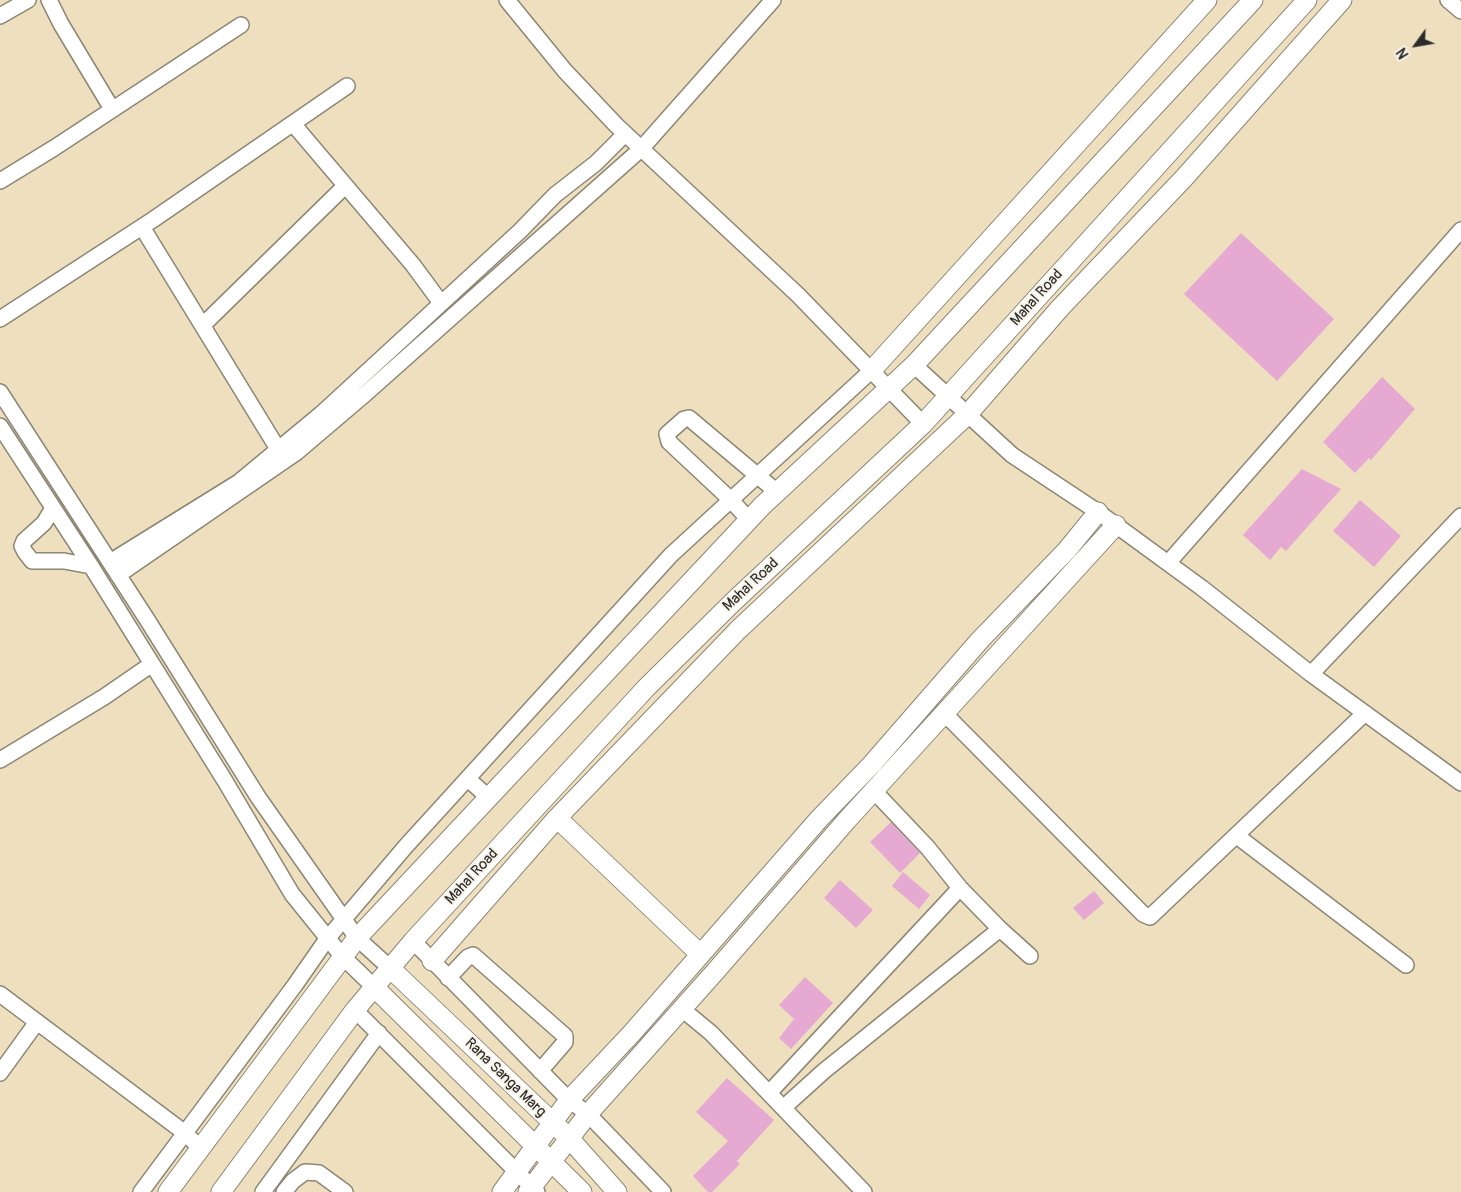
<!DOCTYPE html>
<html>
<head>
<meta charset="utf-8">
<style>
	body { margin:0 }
	#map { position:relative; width:1461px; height:1192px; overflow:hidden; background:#eee0bf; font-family:Pangolin,sans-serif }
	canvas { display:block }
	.north { position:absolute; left:1391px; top:20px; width:50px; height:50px; -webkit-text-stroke:4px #f7f3e8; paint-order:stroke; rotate:238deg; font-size:14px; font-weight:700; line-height:20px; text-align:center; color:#2b2b2b }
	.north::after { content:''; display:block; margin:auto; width:18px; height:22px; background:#2b2b2b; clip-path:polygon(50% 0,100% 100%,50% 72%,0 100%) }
</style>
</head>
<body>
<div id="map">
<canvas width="1461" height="1192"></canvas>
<div class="north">N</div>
</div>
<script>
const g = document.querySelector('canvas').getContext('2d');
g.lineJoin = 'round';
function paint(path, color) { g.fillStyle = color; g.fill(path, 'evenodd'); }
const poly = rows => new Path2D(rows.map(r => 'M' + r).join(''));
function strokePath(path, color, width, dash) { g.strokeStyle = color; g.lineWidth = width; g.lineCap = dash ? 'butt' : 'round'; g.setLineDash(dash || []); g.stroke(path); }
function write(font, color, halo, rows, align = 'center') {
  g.font = font + ' Pangolin,sans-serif'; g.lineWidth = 4; g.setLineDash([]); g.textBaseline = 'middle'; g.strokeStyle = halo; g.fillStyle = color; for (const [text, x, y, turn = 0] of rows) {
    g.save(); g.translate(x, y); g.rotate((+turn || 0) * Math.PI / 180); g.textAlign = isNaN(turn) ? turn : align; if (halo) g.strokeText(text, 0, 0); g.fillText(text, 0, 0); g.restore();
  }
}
const building = poly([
	[1241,233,1334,319,1277,381,1184,294],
	[1382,377,1415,409,1371,460,1369,458,1355,473,1323,442],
	[1302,469,1341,489,1286,551,1281,547,1270,560,1243,535],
	[1360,500,1401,536,1374,567,1333,531],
	[891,822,920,853,900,873,870,842],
	[903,872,930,895,919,909,892,886],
	[840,880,873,910,856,928,824,898],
	[1094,891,1104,903,1084,920,1073,908],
	[805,977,833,1003,791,1049,779,1038,794,1019,779,1005],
	[727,1078,774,1120,737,1161,740,1164,712,1192,708,1192,693,1176,728,1141,696,1112]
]);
const minor = poly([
	[49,0,61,24,112,109],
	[507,0,565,71,616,125,798,295,923,424],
	[1448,0,1461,11],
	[0,16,28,0],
	[294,125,413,265,441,303],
	[0,181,54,148,241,25],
	[142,227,278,449],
	[0,319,154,219,347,86],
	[203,325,345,186],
	[914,365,1012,455,1098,512,1202,588,1311,674,1461,783],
	[0,392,148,621,258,797,357,938,390,968],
	[0,426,91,566,225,781,292,894,342,956,374,987],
	[53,508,44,523,24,541,22,546,25,552,32,561,64,561,91,566],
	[749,520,731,500,669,442,667,434,684,419,689,418,777,492],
	[110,562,239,482,321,414,520,231,555,195,596,163,625,134],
	[1168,563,1461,230],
	[118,575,297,452,364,395,641,149,773,0],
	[1311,674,1461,516],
	[943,712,1143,914,1150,917,1365,713],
	[0,760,104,697,152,664],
	[468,779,489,798],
	[1237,836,1406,965],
	[1000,929,1030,956],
	[413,941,569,1100,588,1114,663,1192],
	[448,978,468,957,473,955,565,1036,565,1042,540,1071],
	[0,994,185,1133,200,1148],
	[682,1009,711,1033,864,1192],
	[355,1010,537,1192],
	[0,1073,37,1022],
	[769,1093,960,888,928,848,874,791],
	[783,1108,824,1071,1000,929,960,888],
	[141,1192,295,985,327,939,406,846,671,555,871,371],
	[263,1192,379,1033],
	[284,1192,293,1181,305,1172,319,1173,345,1192]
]);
const major = poly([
	[871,371,1207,0],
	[700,954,557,818,738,630,968,414,1060,308,1184,178,1342,0],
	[432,961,557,818],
	[390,968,569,1138,617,1192],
	[374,987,582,1192],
	[168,1192,357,938,762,506,914,365,1253,0],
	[221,1192,355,1010,413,941,646,688,733,602,923,424,1307,0],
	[502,1192,569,1100,632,1033,819,819,872,764,980,640,1067,550,1098,512],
	[528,1192,588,1114,714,973,847,820,1116,525]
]);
const streetNames = [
	["Mahal Road",1037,298,-48],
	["Mahal Road",751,585,-43],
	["Mahal Road",472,877,-47],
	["Rana Sanga Marg",505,1078,44]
];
paint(building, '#e6a9d1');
strokePath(minor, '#8c8675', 18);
strokePath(major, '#8c8675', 21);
strokePath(minor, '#fff', 15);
strokePath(major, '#fff', 19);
write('15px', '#2b2b2b', '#f7f3e8', streetNames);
</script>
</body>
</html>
